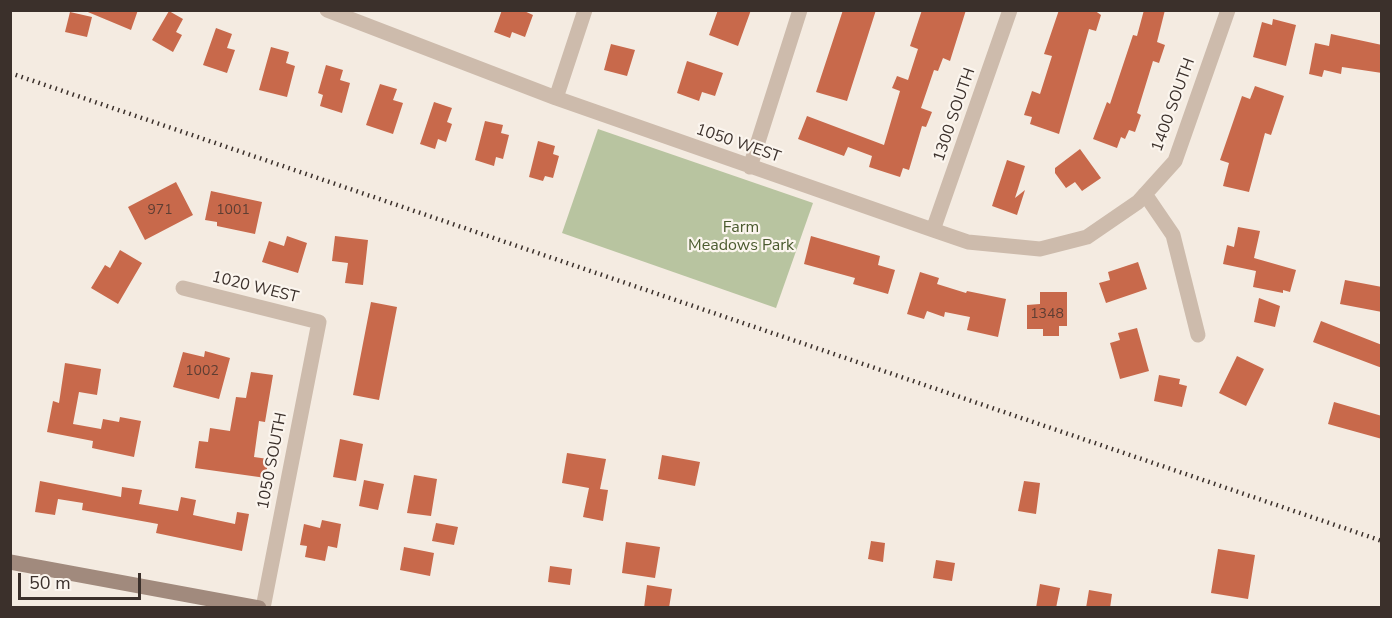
<!DOCTYPE html>
<html>
<head>
<meta charset="utf-8">
<style>
	body { margin:0 }
	#map { position:relative; width:1392px; height:618px; overflow:hidden; background:#f4ebe1; font-family:"Nunito Sans",sans-serif }
	canvas { display:block }
	.frame { position:absolute; inset:0; border:12px solid #3b302b; pointer-events:none }
	.scale { position:absolute; left:18px; top:573px; width:123px; height:27px; box-sizing:border-box; border:3px solid #3b302b; border-top:0; padding-left:8px; font-size:18px; line-height:21px; white-space:nowrap; color:#3b302b; -webkit-text-stroke:4px #fbf5ee; paint-order:stroke }
</style>
</head>
<body>
<div id="map">
<canvas width="1392" height="618"></canvas>
<div class="frame"></div>
<div class="scale">50 m</div>
</div>
<script>
const g = document.querySelector('canvas').getContext('2d');
g.lineJoin = 'round';
function paint(path, color) { g.fillStyle = color; g.fill(path, 'evenodd'); }
const poly = rows => new Path2D(rows.map(r => 'M' + r).join(''));
function strokePath(path, color, width, dash) { g.strokeStyle = color; g.lineWidth = width; g.lineCap = dash ? 'butt' : 'round'; g.setLineDash(dash || []); g.stroke(path); }
function write(font, color, halo, rows, align = 'center') {
  g.font = font + ' "Nunito Sans",sans-serif'; g.lineWidth = 4.5; g.setLineDash([]); g.textBaseline = 'middle'; g.strokeStyle = halo; g.fillStyle = color; for (const [text, x, y, turn = 0] of rows) {
    g.save(); g.translate(x, y); g.rotate((+turn || 0) * Math.PI / 180); g.textAlign = isNaN(turn) ? turn : align; if (halo) g.strokeText(text, 0, 0); g.fillText(text, 0, 0); g.restore();
  }
}
const green = poly([
	[598,129,813,203,776,308,562,233]
]);
const building = poly([
	[83,10,138,10,131,30],
	[502,10,522,10,533,15,525,37,512,32,510,38,494,32],
	[718,10,751,10,738,46,709,35],
	[843,10,876,10,847,101,816,92],
	[922,10,966,10,950,61,943,58,938,71,934,70,921,108,932,112,926,127,922,126,909,170,903,168,900,177,869,167,872,156,848,147,844,156,798,139,807,116,884,145,900,91,892,88,897,76,908,80,918,49,910,46],
	[1059,10,1094,10,1101,15,1096,31,1089,29,1059,134,1030,124,1032,117,1024,115,1032,91,1040,94,1052,56,1044,54],
	[1144,10,1165,10,1157,42,1165,45,1159,63,1153,61,1137,113,1141,115,1135,132,1129,130,1125,139,1121,137,1117,148,1093,139,1107,102,1110,104,1133,35,1137,36],
	[169,11,183,19,176,32,182,35,173,52,152,40],
	[70,12,92,17,87,37,65,32],
	[1273,19,1296,25,1286,66,1253,57,1262,22,1272,25],
	[216,28,232,34,227,48,235,50,227,73,203,65],
	[1331,34,1382,45,1382,73,1342,67,1341,74,1324,70,1322,77,1309,74,1315,43,1329,46],
	[611,44,635,50,627,76,604,70],
	[271,47,289,52,286,63,295,66,287,97,259,90],
	[687,61,723,73,715,96,702,92,699,101,677,93],
	[326,65,343,70,340,80,350,83,342,113,320,106,323,95,318,93],
	[380,84,397,89,393,100,403,103,393,134,366,125],
	[1255,86,1284,96,1271,135,1265,133,1249,192,1223,186,1229,163,1220,160,1242,96,1250,99],
	[434,102,452,108,447,122,452,124,446,142,438,139,435,149,420,144],
	[485,121,503,125,501,133,509,135,503,159,496,157,494,166,475,160],
	[538,141,555,146,553,154,559,156,553,178,545,176,543,181,529,177],
	[1080,149,1101,178,1082,191,1075,182,1066,188,1055,173,1055,168],
	[1007,160,1025,166,1015,198,1025,190,1017,215,992,206],
	[176,182,193,215,145,240,128,207],
	[211,191,262,202,255,234,217,226,217,222,205,220],
	[1238,227,1260,231,1254,258,1296,270,1290,292,1283,290,1283,293,1253,287,1256,271,1223,264,1227,245,1234,247],
	[287,236,307,243,298,273,262,262,269,241,284,246],
	[335,236,368,240,363,285,345,283,348,263,332,261],
	[811,236,880,256,878,265,895,270,888,294,853,284,855,278,804,264],
	[120,250,142,263,118,304,91,288,105,265,110,268],
	[1138,262,1147,289,1106,303,1099,283,1110,280,1108,272],
	[920,272,939,278,937,284,966,293,967,291,1006,299,998,337,967,330,970,317,945,312,944,317,927,311,924,319,907,314],
	[1345,280,1382,287,1382,312,1340,304],
	[1040,292,1067,292,1067,326,1059,326,1059,336,1043,336,1043,329,1027,329,1027,305,1040,304],
	[1259,298,1280,306,1275,327,1254,322],
	[371,302,397,307,379,400,353,395],
	[1321,321,1382,345,1382,368,1313,342],
	[1137,328,1149,371,1120,379,1110,343,1120,340,1118,333],
	[205,351,230,358,219,399,173,387,183,352,204,357],
	[1237,356,1264,369,1246,406,1219,393],
	[65,363,101,369,97,395,79,392,73,424,101,429,103,419,119,422,120,417,141,421,134,457,92,448,93,441,47,432,53,401,59,403],
	[251,372,273,375,265,422,259,421,254,457,268,459,266,478,195,468,199,441,208,442,210,428,230,431,236,397,246,398],
	[1159,375,1180,379,1179,384,1187,386,1182,407,1154,401],
	[1334,402,1382,416,1382,439,1328,424],
	[340,439,363,444,356,481,333,477],
	[567,453,606,459,600,489,608,490,603,521,583,517,589,488,562,483],
	[662,455,700,462,695,486,658,479],
	[414,475,437,479,431,516,407,513],
	[364,480,384,484,378,510,359,506],
	[40,481,121,497,122,487,142,490,139,504,178,511,181,497,196,500,193,515,235,524,237,512,249,514,242,551,156,533,158,524,82,510,83,503,58,499,55,515,35,512],
	[1024,481,1040,483,1036,514,1018,511],
	[322,520,341,524,337,548,328,546,325,561,305,557,307,546,300,545,304,524,320,528],
	[436,523,458,527,454,545,432,541],
	[871,541,885,543,883,562,868,559],
	[626,542,660,547,655,578,622,573],
	[404,547,434,553,430,576,400,570],
	[1218,549,1255,555,1248,599,1211,593],
	[936,560,955,563,952,581,933,578],
	[550,566,572,569,570,585,548,582],
	[1040,584,1060,588,1056,608,1036,608],
	[647,585,672,589,669,608,644,608],
	[1089,590,1112,594,1110,608,1086,608]
]);
const street = poly([
	[327,10,556,98,933,230,968,242,1040,249,1087,237,1138,202,1175,161,1228,10],
	[556,98,585,10],
	[750,167,800,10],
	[1145,194,1173,235,1198,335],
	[933,230,1010,10],
	[183,288,319,322,263,608]
]);
const secondary = poly([
	[10,562,259,608]
]);
const rail = poly([
	[10,73,1382,541]
]);
const numberNames = [
	["971",160,211],
	["1001",233,211],
	["1348",1047,315],
	["1002",202,372]
];
const streetNames = [
	["1400 SOUTH",1174,105,-70],
	["1300 SOUTH",955,115,-71],
	["1050 WEST",738,144,19],
	["1020 WEST",255,288,14],
	["1050 SOUTH",273,461,-79]
];
const parkNames = [
	["Farm",741,228],
	["Meadows Park",741,246]
];
paint(green, '#b8c4a0');
paint(building, '#c8694b');
strokePath(street, '#cdbbac', 15);
strokePath(secondary, '#a18a7d', 15);
strokePath(rail, '#3b302b', 4.5, [1.5, 4.5]);
write('14px', '#5e3e33', null, numberNames);
write('16px', '#3b302b', '#fbf5ee', streetNames);
write('16px', '#4a5a2e', '#fbf5ee', parkNames);
</script>
</body>
</html>
